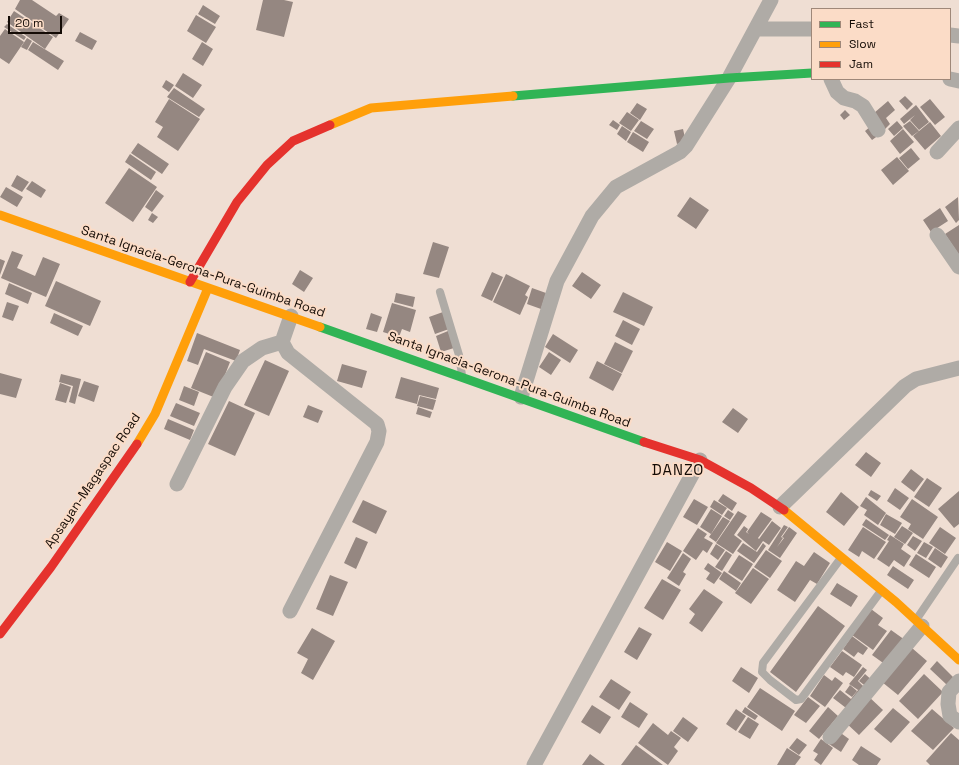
<!DOCTYPE html>
<html>
<head>
<meta charset="utf-8">
<style>
	body { margin:0 }
	#map { position:relative; width:959px; height:765px; overflow:hidden; background:#efded3; font-family:"Space Grotesk",sans-serif }
	canvas { display:block }
	.legend { position:absolute; left:811px; top:8px; width:140px; height:72px; box-sizing:border-box; background:#fbdcc7; border:1px solid #9f8879; margin:0; padding:5px 7px; list-style:none; font-size:12px; color:#140b05 }
	.legend li { display:flex; align-items:center; gap:8px; height:20px }
	.legend b { width:20px; border:1px solid #9f8879 }
	.scale { position:absolute; left:8px; top:16px; width:54px; height:18px; box-sizing:border-box; border:2px solid #140b05; border-top:0; padding-left:5px; font-size:12px; line-height:14px; white-space:nowrap; color:#140b05; -webkit-text-stroke:3px #fbdcc7; paint-order:stroke }
</style>
</head>
<body>
<div id="map">
<canvas width="959" height="765"></canvas>
<ul class="legend">
<li><b style="height:5px;background:#30b455"></b>Fast</li>
<li><b style="height:5px;background:#ff9f0a"></b>Slow</li>
<li><b style="height:5px;background:#e5322d"></b>Jam</li>
</ul>
<div class="scale">20 m</div>
</div>
<script>
const g = document.querySelector('canvas').getContext('2d');
g.lineJoin = 'round';
function paint(path, color) { g.fillStyle = color; g.fill(path, 'evenodd'); }
const poly = rows => new Path2D(rows.map(r => 'M' + r).join(''));
function strokePath(path, color, width, dash) { g.strokeStyle = color; g.lineWidth = width; g.lineCap = dash ? 'butt' : 'round'; g.setLineDash(dash || []); g.stroke(path); }
function write(font, color, halo, rows, align = 'center') {
  g.font = font + ' "Space Grotesk",sans-serif'; g.lineWidth = 4; g.setLineDash([]); g.textBaseline = 'middle'; g.strokeStyle = halo; g.fillStyle = color; for (const [text, x, y, turn = 0] of rows) {
    g.save(); g.translate(x, y); g.rotate((+turn || 0) * Math.PI / 180); g.textAlign = isNaN(turn) ? turn : align; if (halo) g.strokeText(text, 0, 0); g.fillText(text, 0, 0); g.restore();
  }
}
const building = poly([
	[20,0,32,0,56,16,59,13,69,19,56,38,15,9],
	[263,0,284,0,293,2,284,37,256,30],
	[203,5,220,16,215,24,198,14],
	[14,11,53,37,45,49,7,22],
	[196,15,216,27,206,43,187,31],
	[7,24,26,37,24,40,4,27],
	[5,29,24,42,9,64,0,58,0,36],
	[80,32,97,41,92,50,75,41],
	[27,38,32,41,27,50,21,47],
	[33,42,64,61,58,70,28,50],
	[202,42,213,49,203,66,192,59],
	[183,73,202,85,193,98,175,86],
	[166,80,174,85,169,92,162,87],
	[174,88,205,109,199,117,167,97],
	[905,96,913,104,907,110,899,101],
	[169,99,200,119,178,151,157,137,163,127,155,122],
	[930,99,945,117,935,125,920,107],
	[888,101,895,110,886,118,890,124,885,129,874,113],
	[637,103,647,109,640,120,630,113],
	[916,105,929,122,919,130,910,120,915,115,904,124,900,119],
	[845,110,850,115,844,120,840,115],
	[627,112,639,120,631,131,619,123],
	[613,120,620,125,617,130,609,125],
	[641,121,654,129,647,139,634,131],
	[897,121,903,128,894,136,888,129],
	[910,121,919,131,912,136,903,126],
	[930,122,941,136,925,150,913,136],
	[622,126,631,132,626,141,617,134],
	[871,126,879,135,872,140,865,131],
	[683,129,686,142,677,144,674,131],
	[903,129,914,142,900,154,890,141],
	[633,132,649,142,643,152,627,142],
	[138,143,169,164,162,174,131,153],
	[911,148,920,159,908,169,899,158],
	[130,154,156,172,151,180,125,162],
	[897,157,909,171,893,185,881,170],
	[129,168,157,187,133,222,105,203],
	[17,175,29,182,22,192,11,186],
	[32,181,46,190,41,198,26,189],
	[6,187,23,197,17,207,0,197],
	[156,190,164,196,152,212,145,207],
	[690,197,709,210,696,229,677,216],
	[958,197,959,220,956,223,945,207],
	[940,208,948,221,931,232,923,220],
	[152,213,158,217,153,223,148,220],
	[959,225,959,255,945,234],
	[433,242,449,247,439,278,423,274],
	[12,251,23,255,17,268,35,276,43,257,60,264,46,297,1,278],
	[0,259,5,261,0,275],
	[300,270,313,278,304,292,292,284],
	[492,272,503,277,492,301,481,296],
	[582,272,601,285,591,299,572,286],
	[506,274,530,286,525,295,528,297,520,315,493,302],
	[56,281,101,301,90,326,45,306],
	[9,283,32,293,28,304,5,294],
	[532,288,546,293,541,309,527,304],
	[623,292,653,307,644,326,613,312],
	[396,293,415,297,413,307,394,302],
	[7,302,19,306,13,321,2,317],
	[392,303,416,310,410,332,402,329,399,337,383,332],
	[443,312,449,329,435,334,429,317],
	[54,313,83,326,78,336,50,323],
	[371,313,382,317,377,332,366,329],
	[623,320,640,329,632,345,615,336],
	[448,331,454,348,441,352,436,336],
	[197,333,240,350,236,361,204,349,198,365,187,361],
	[553,334,578,350,570,363,545,347],
	[615,342,633,351,622,373,604,364],
	[206,352,230,362,216,398,191,388],
	[549,352,561,360,551,375,539,367],
	[265,360,289,371,269,416,244,405],
	[597,361,622,374,613,391,589,378],
	[342,364,367,371,362,388,337,381],
	[0,373,22,379,16,398,0,394],
	[61,374,81,379,75,404,69,402,73,386,59,382],
	[401,377,439,388,436,399,419,395,417,404,395,398],
	[84,381,99,386,94,402,78,396],
	[60,383,71,387,66,403,55,400],
	[184,386,199,392,194,406,179,400],
	[420,396,436,400,433,410,417,406],
	[229,401,255,413,235,456,208,444],
	[176,403,200,413,194,426,170,416],
	[308,405,323,411,318,423,303,417],
	[418,407,432,412,430,418,416,414],
	[733,408,748,419,738,433,722,422],
	[168,419,194,430,190,440,164,429],
	[866,452,881,463,871,477,855,465],
	[911,469,924,479,914,492,901,482],
	[927,478,942,488,929,507,914,497],
	[895,488,909,498,900,510,887,501],
	[871,490,881,496,877,501,868,495],
	[959,491,959,524,954,528,938,509],
	[841,492,859,507,844,526,826,512],
	[723,494,737,503,732,511,718,501],
	[866,497,886,513,878,525,864,515,867,510,860,506],
	[694,499,708,507,697,525,683,517],
	[912,499,938,517,923,539,908,529,911,524,900,517],
	[363,500,387,511,376,534,352,522],
	[714,500,727,508,722,515,710,507],
	[711,509,722,516,711,534,700,527],
	[728,510,734,514,730,520,724,516],
	[738,511,747,516,734,535,742,541,733,554,716,543],
	[761,512,772,519,758,538,759,539,772,521,781,528,769,545,763,541,756,551,737,535,744,526,748,529,746,532,749,534,747,532],
	[886,514,902,523,895,534,880,525],
	[723,517,730,521,716,542,709,537],
	[866,519,889,535,885,540,862,525],
	[784,525,788,527,781,537,783,538,777,547,784,538,782,537,789,527,797,533,780,558,768,550],
	[902,526,913,533,905,544,894,537],
	[863,527,886,542,874,559,862,551,859,557,848,550],
	[940,527,956,538,945,554,929,543],
	[698,528,707,534,704,538,713,543,707,553,703,550,696,560,683,551],
	[890,535,904,544,901,549,911,556,904,567,894,560,889,567,877,559,889,541,887,540],
	[913,536,922,541,915,551,907,545],
	[356,537,368,542,356,569,344,563],
	[667,542,682,551,670,571,655,562],
	[924,542,933,547,926,558,917,553],
	[743,543,757,552,763,543,766,546,754,563,737,551],
	[716,544,725,550,718,560,710,554],
	[935,548,948,557,941,568,928,559],
	[766,550,782,561,770,578,754,567],
	[726,551,732,555,722,571,715,567],
	[814,552,830,563,817,584,810,580,795,602,777,590,796,561,804,566],
	[683,553,691,559,683,572,686,574,679,586,667,578],
	[916,554,936,567,929,578,909,565],
	[739,555,753,564,742,581,728,572],
	[708,563,722,573,714,584,706,579,710,573,704,569],
	[893,566,914,580,908,589,887,575],
	[753,568,769,579,751,604,735,593],
	[724,571,741,583,736,591,719,579],
	[330,575,348,582,333,616,316,609],
	[662,579,681,590,663,620,644,608],
	[837,583,858,596,851,607,830,594],
	[704,589,723,602,702,632,689,623,695,614,689,609],
	[818,606,845,626,796,692,770,672],
	[871,609,883,618,878,625,887,631,873,650,852,635],
	[639,627,652,634,637,660,624,652],
	[312,628,335,641,313,680,301,673,308,659,297,653],
	[891,630,905,640,886,665,872,655],
	[852,636,868,648,863,655,858,652,854,657,843,649],
	[912,648,927,661,898,695,882,682],
	[842,651,862,665,854,677,846,672,843,676,830,667],
	[937,661,954,678,947,685,930,669],
	[741,667,758,678,749,693,732,681],
	[863,667,867,670,858,681,862,685,858,690,849,684],
	[865,674,874,682,868,688,859,681],
	[924,674,943,692,918,719,899,701],
	[824,675,832,681,835,677,843,683,825,707,810,696],
	[611,679,631,692,619,710,599,697],
	[850,685,857,691,852,697,845,692],
	[862,685,867,689,850,711,833,698,840,690,851,699],
	[760,688,795,711,782,731,747,707],
	[868,696,883,710,859,735,845,722],
	[808,697,820,706,806,723,794,715],
	[630,702,648,714,639,728,621,717],
	[592,705,611,717,600,734,581,722],
	[745,707,758,716,755,720,742,712],
	[828,707,838,716,819,739,809,731],
	[893,708,910,722,891,743,874,729],
	[736,709,746,716,736,731,726,724],
	[932,709,954,728,933,750,911,731],
	[683,717,698,728,688,742,673,731],
	[748,717,759,724,750,739,738,732],
	[653,723,668,735,671,731,681,738,674,747,678,751,668,765,638,743],
	[838,731,849,739,841,752,829,744],
	[951,733,959,740,959,765,930,765,926,761],
	[797,738,807,745,799,755,789,748],
	[821,739,833,748,821,765,814,760,818,754,813,751],
	[636,745,663,765,621,765],
	[861,746,881,759,877,765,859,765,852,760],
	[787,748,801,757,795,765,777,765],
	[590,754,605,765,582,765]
]);
const lane = poly([
	[440,292,459,355,462,375],
	[841,558,763,663,762,672,770,680,796,700,801,699,881,591],
	[916,620,958,558]
]);
const street = poly([
	[756,29,812,29],
	[950,35,959,36],
	[831,79,837,92,844,98,855,101,863,106,878,130],
	[950,79,959,81],
	[937,152,959,128],
	[937,235,959,267],
	[521,397,557,281,592,216,616,187,680,152,686,146,729,78,771,0],
	[177,484,225,387,243,361,262,348,282,342],
	[780,507,905,386,916,379,959,368],
	[290,611,377,442,379,431,377,424,288,353,282,342,291,316],
	[959,681,949,692,948,704,950,716,959,722],
	[830,737,922,626],
	[534,765,700,460]
]);
const fast = poly([
	[513,96,729,78,812,73],
	[320,327,644,442]
]);
const slow = poly([
	[330,125,371,108,513,96],
	[0,215,320,327],
	[137,444,155,414,208,288],
	[784,510,896,602,959,660]
]);
const jam = poly([
	[190,282,237,202,267,165,293,141,330,125],
	[644,442,700,460,751,488,784,510],
	[0,634,51,567,137,444]
]);
const streetNames = [
	["Santa Ignacia-Gerona-Pura-Guimba Road",203,272,19],
	["Santa Ignacia-Gerona-Pura-Guimba Road",509,380,20],
	["Apsayan-Magaspac Road",93,481,-56]
];
const quarterNames = [
	["DANZO",678,471]
];
paint(building, '#958781');
strokePath(lane, '#afaba6', 8);
strokePath(street, '#afaba6', 15);
strokePath(fast, '#30b455', 9);
strokePath(slow, '#ff9f0a', 9);
strokePath(jam, '#e5322d', 9);
write('13px', '#140b05', '#fbdcc7', streetNames);
g.letterSpacing = '1px';
write('15px', '#140b05', '#fbdcc7', quarterNames);
g.letterSpacing = '0px';
</script>
</body>
</html>
